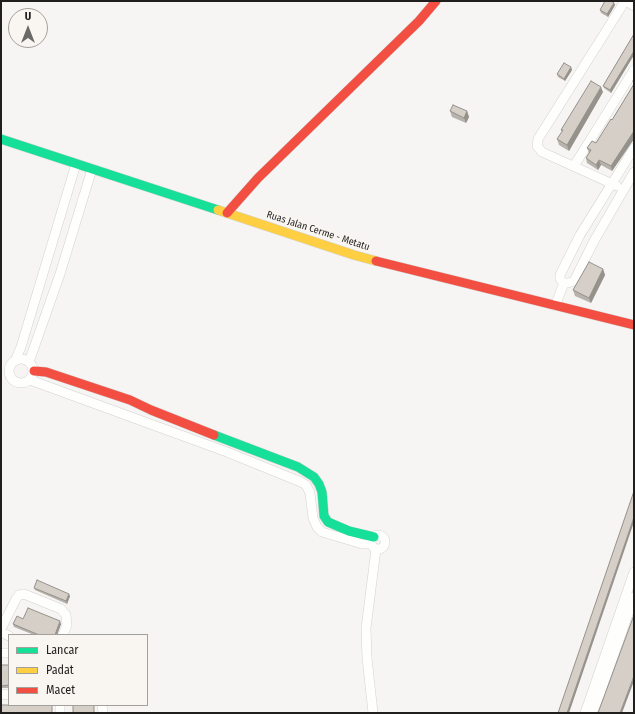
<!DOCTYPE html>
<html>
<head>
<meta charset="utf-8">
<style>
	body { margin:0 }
	#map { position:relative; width:635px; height:714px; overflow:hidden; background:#f7f5f3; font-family:"Fira Sans Condensed",sans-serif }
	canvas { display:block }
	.frame { position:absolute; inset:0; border:2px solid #201f1d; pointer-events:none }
	.legend { position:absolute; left:8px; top:634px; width:140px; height:72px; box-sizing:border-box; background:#f9f6f1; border:1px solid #a2a09c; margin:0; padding:5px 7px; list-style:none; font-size:12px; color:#201f1d }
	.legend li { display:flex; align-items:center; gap:8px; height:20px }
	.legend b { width:20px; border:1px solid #a2a09c }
	.north { position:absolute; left:8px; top:8px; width:40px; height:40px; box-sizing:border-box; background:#f9f6f1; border:1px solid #a2a09c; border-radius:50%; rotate:0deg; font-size:11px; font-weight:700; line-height:16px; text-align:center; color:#201f1d }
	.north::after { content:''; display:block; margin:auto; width:14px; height:18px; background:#6b6a68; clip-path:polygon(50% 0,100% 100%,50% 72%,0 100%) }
</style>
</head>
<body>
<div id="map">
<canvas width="635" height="714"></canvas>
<div class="frame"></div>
<ul class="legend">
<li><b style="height:5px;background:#16e098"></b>Lancar</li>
<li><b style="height:5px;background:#ffcf43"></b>Padat</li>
<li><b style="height:5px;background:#f24e42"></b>Macet</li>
</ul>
<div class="north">U</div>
</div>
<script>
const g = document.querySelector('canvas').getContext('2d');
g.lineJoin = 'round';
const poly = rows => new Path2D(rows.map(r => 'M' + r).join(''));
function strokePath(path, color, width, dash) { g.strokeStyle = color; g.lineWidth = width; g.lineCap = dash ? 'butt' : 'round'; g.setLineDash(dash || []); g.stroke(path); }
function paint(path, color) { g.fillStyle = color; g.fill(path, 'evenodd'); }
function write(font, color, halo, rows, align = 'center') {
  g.font = font + ' "Fira Sans Condensed",sans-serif'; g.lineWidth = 4; g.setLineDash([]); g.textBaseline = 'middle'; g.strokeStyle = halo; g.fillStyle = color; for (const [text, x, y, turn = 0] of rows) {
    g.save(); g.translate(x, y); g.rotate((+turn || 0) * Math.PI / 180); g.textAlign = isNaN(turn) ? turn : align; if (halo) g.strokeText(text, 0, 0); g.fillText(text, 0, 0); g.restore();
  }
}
const street = poly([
	[626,1,634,6],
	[634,148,580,235,560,275,560,279,564,283,568,283,574,281,594,241,634,172],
	[574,166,634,70],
	[617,186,542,152,537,146,538,139,625,1],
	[555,306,564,283],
	'9 371a12 12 0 1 1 24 0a12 12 0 1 1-24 0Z',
	[15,361,21,347,76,164],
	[29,362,60,274,92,169],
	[30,380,227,452,301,482,306,485,310,493,313,518,317,527,322,532,339,537,362,544,371,544],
	'371 542a7 7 0 1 1 14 0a7 7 0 1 1-14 0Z',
	[1,629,16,599,19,595,24,594,61,609,66,615,67,625,63,635],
	[1,632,9,636],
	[1,653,9,653],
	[1,694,9,695],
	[60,705,60,713],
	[102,705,103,713],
	[373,713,367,658,366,628,376,549],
	[585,713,634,572],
	[592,713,600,694,634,597]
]);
const fast = poly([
	[1,139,218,210],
	[214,435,298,467,314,477,319,484,322,492,324,516,328,522,349,531,374,537]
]);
const slow = poly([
	[218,210,354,255,376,261]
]);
const jam = poly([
	[227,213,258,178,419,21,436,1],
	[376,261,634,325],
	[34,371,46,372,130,400,151,410,214,435]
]);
const wall = poly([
	[614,3,615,5,608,17,601,13,600,10],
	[634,34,634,55,611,93,604,88,603,86],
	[571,67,572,70,565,81,558,77,557,74],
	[634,79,634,139,612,171,601,165,598,170,587,163,586,158,589,153,587,148,596,143,612,120,634,84,632,81],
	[603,92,569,151,559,145,557,139,562,132,561,130],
	[450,111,467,111,469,117,466,123,452,117],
	[603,269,605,275,591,303,575,296,573,290],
	[34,588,70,596,67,604,35,590],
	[23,619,61,624,57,635,34,635,14,627,13,624],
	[1,665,9,665,9,688,1,688]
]);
const shadedWall = poly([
	[614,3,615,5,608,17,607,14],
	[634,51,634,55,611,93,610,90],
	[571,67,572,70,565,81,564,79],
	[601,87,603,92,569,151,567,145],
	[467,111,469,117,466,123,464,118],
	[634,131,634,139,612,171,611,166],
	[599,160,601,165,598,170,596,165],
	[603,269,605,275,591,303,589,298],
	[634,517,634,522,569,713,567,713],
	[69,594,70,596,67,604,66,601],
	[60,621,61,624,57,635,55,635],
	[634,676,634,681,622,713,620,713]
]);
const building = poly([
	[605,1,611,1,614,3,607,14,600,10,605,1],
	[634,34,634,51,610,90,603,86,634,34],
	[564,63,571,67,564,79,557,74,564,63],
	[591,81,601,87,567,145,557,139,563,130,561,130,591,81],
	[634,84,634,131,611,166,599,160,596,165,586,158,591,150,587,148,592,141,596,143,611,119,612,120,634,84],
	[453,105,467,111,464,118,450,111,453,105],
	[589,262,603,269,589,298,573,290,589,262],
	[634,491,634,517,567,713,558,713,634,491],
	[37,580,69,594,66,601,34,588,37,580],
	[28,608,60,621,55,635,39,635,13,624,17,616,23,619,28,608],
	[634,615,634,676,620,713,598,713,634,615],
	[1,665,9,665,9,685,1,686,1,665],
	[1,705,52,705,52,713,1,713,1,705],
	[73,705,94,705,94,713,73,713,73,705]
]);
const streetNames = [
	["Ruas Jalan Cerme - Metatu",318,231,18]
];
strokePath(street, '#d3d2d0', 10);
strokePath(fast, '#d3d2d0', 10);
strokePath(slow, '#d3d2d0', 10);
strokePath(jam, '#d3d2d0', 10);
strokePath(street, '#fefefd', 9);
strokePath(fast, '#16e098', 9);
strokePath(slow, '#ffcf43', 9);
strokePath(jam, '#f24e42', 9);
paint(wall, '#b7b2ab');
paint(shadedWall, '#95918b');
paint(building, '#d5cfc7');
strokePath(building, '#95918b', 1);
write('10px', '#201f1d', '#f9f6f1', streetNames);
</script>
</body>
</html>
